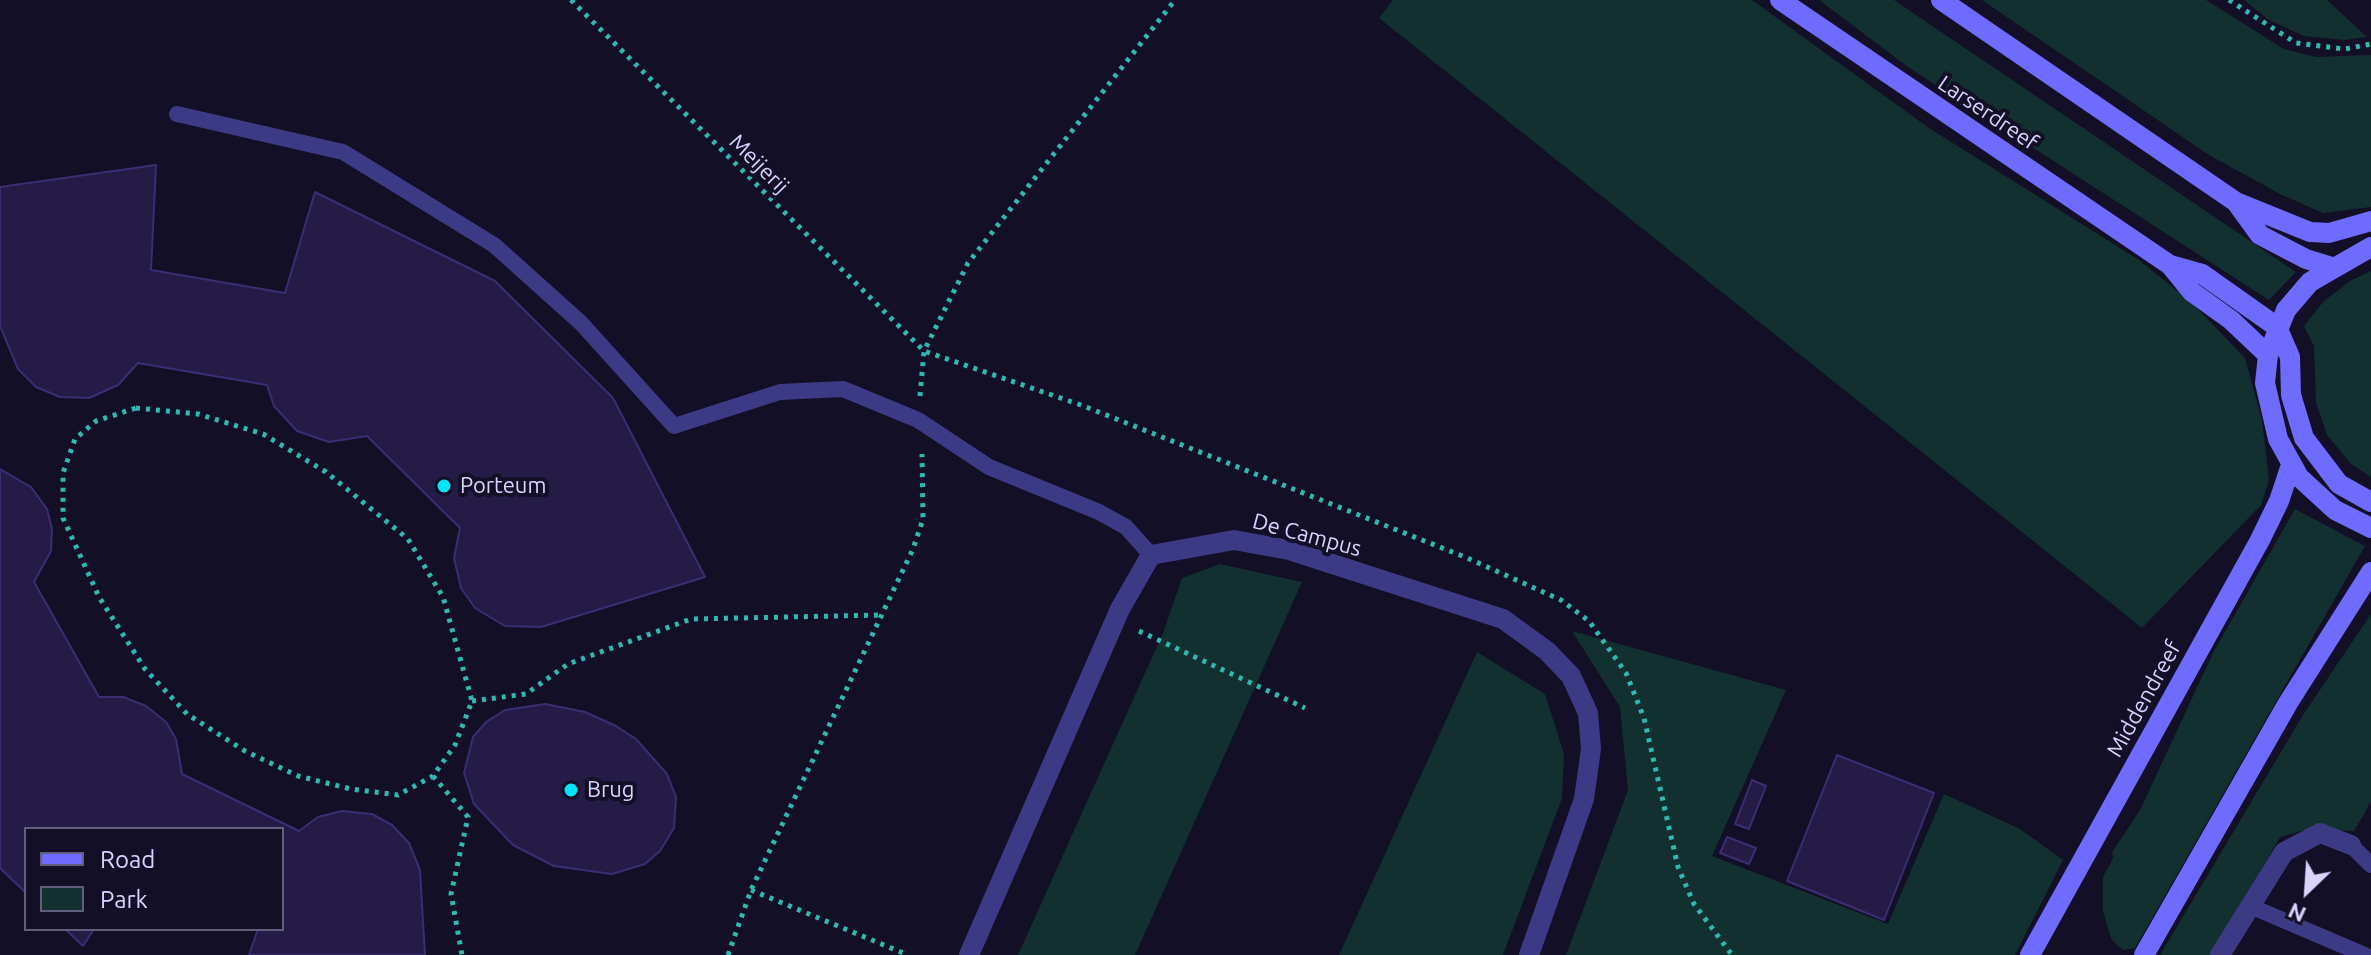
<!DOCTYPE html>
<html>
<head>
<meta charset="utf-8">
<style>
	body { margin:0 }
	#map { position:relative; width:2371px; height:955px; overflow:hidden; background:#130f26; font-family:Ubuntu,sans-serif }
	canvas { display:block }
	.legend { position:absolute; left:24px; top:827px; width:260px; height:104px; box-sizing:border-box; background:#130f26; border:2px solid #625e7d; margin:0; padding:10px 14px; list-style:none; font-size:24px; color:#d9d4ff }
	.legend li { display:flex; align-items:center; gap:16px; height:40px }
	.legend b { width:40px; border:2px solid #625e7d }
	.north { position:absolute; left:2267px; top:851px; width:80px; height:80px; -webkit-text-stroke:6px #130f26; paint-order:stroke; rotate:205deg; font-size:22px; font-weight:700; line-height:32px; text-align:center; color:#d9d4ff }
	.north::after { content:''; display:block; margin:auto; width:28px; height:36px; background:#d9d4ff; clip-path:polygon(50% 0,100% 100%,50% 72%,0 100%) }
</style>
</head>
<body>
<div id="map">
<canvas width="2371" height="955"></canvas>
<ul class="legend">
<li><b style="height:10px;background:#6f6bff"></b>Road</li>
<li><b style="height:22px;background:#12302f"></b>Park</li>
</ul>
<div class="north">N</div>
</div>
<script>
const g = document.querySelector('canvas').getContext('2d');
g.lineJoin = 'round';
function paint(path, color) { g.fillStyle = color; g.fill(path, 'evenodd'); }
const poly = rows => new Path2D(rows.map(r => 'M' + r).join(''));
function strokePath(path, color, width, dash) { g.strokeStyle = color; g.lineWidth = width; g.lineCap = dash ? 'butt' : 'round'; g.setLineDash(dash || []); g.stroke(path); }
function write(font, color, halo, rows, align = 'center') {
  g.font = font + ' Ubuntu,sans-serif'; g.lineWidth = 8; g.setLineDash([]); g.textBaseline = 'middle'; g.strokeStyle = halo; g.fillStyle = color; for (const [text, x, y, turn = 0] of rows) {
    g.save(); g.translate(x, y); g.rotate((+turn || 0) * Math.PI / 180); g.textAlign = isNaN(turn) ? turn : align; if (halo) g.strokeText(text, 0, 0); g.fillText(text, 0, 0); g.restore();
  }
}
const green = poly([
	[1393,0,1752,0,1929,128,2139,260,2192,303,2245,358,2262,420,2269,480,2261,505,2142,628,1379,18],
	[1819,0,1894,0,2296,272,2269,300,1908,67],
	[1982,0,2206,0,2284,49,2316,57,2371,55,2371,207,2323,213,2280,194,2209,155],
	[2244,0,2327,0,2367,37,2344,40,2304,36,2269,20],
	[2371,271,2371,477,2351,464,2327,435,2316,403,2314,346,2304,326,2323,302,2350,281],
	[2295,509,2365,546,2135,948,2123,950,2111,939,2103,911,2103,877,2114,856,2111,854,2140,810,2214,651],
	[1220,564,1302,582,1135,955,1018,955,1163,633,1182,578],
	[2371,614,2371,802,2354,831,2309,829,2280,837,2212,955,2160,955,2303,715],
	[1572,631,1786,690,1712,856,1888,924,1944,794,2020,829,2063,860,2015,955,1566,955,1628,790,1620,707],
	[1477,652,1545,694,1564,754,1562,798,1503,955,1339,955]
]);
const building = poly([
	[156,165,151,270,285,293,315,192,495,281,613,398,705,577,541,627,505,626,475,608,461,588,454,558,460,528,367,436,329,442,297,431,274,406,267,385,138,363,118,385,89,398,60,397,36,387,18,369,0,326,0,187,156,165],
	[0,469,31,487,47,509,52,529,51,551,34,582,99,697,123,697,146,706,166,722,176,739,182,774,299,831,318,817,342,811,372,814,392,825,409,843,420,870,425,955,249,955,258,929,282,929,282,829,26,829,26,893,0,868,0,469],
	[545,704,585,712,616,726,636,739,667,774,676,797,674,828,660,851,645,864,612,874,554,866,513,845,474,804,464,773,473,737,486,722,505,710,545,704],
	[1837,755,1934,793,1884,920,1787,881,1837,755],
	[1752,780,1766,786,1749,829,1735,824,1752,780],
	[1727,837,1756,848,1749,864,1720,853,1727,837],
	[65,929,94,929,83,946,65,929]
]);
const path = poly([
	[571,0,924,351,1081,405,1465,557,1561,600,1589,621,1626,673,1644,718,1678,867,1694,904,1732,955],
	[2229,0,2296,43,2345,49,2371,44],
	[920,396,924,351,968,263,1175,0],
	[136,408,198,414,263,434,326,472,408,539,443,597,472,701,455,745,433,776,398,795,351,789,298,776,245,751,187,714,145,669,99,597,63,518,63,473,75,439,96,421,136,408],
	[1139,631,1305,708],
	[472,701,526,694,568,664,691,619,882,615],
	[433,776,468,817,451,894,462,955],
	[751,890,908,955],
	[728,955,751,890,913,549,923,519,922,454]
]);
const service = poly([
	[177,114,343,152,494,245,581,323,674,426,780,392,843,389,918,420,989,467,1099,512,1126,527,1151,555],
	[2351,845,2371,865],
	[2250,906,2365,955]
]);
const minor = poly([
	[969,955,1120,609,1151,555,1234,540,1289,550,1503,619,1547,651,1571,676,1588,713,1591,749,1584,799,1529,955],
	[2220,955,2284,852,2320,833,2351,845]
]);
const secondary = poly([
	[1780,0,2170,265,2192,292,2231,320,2268,355],
	[1941,0,2236,202,2310,232,2329,233,2371,221],
	[2236,202,2260,235,2306,259,2332,267],
	[2371,247,2310,282,2286,310,2268,355,2265,383,2278,439,2299,477,2335,510,2371,528],
	[2170,265,2202,274,2277,327],
	[2277,327,2290,357,2291,395,2304,438,2339,484,2371,502],
	[2030,955,2260,540,2279,501,2291,465],
	[2144,955,2288,703,2371,572]
]);
const markers = [
	[444,486,8,"#00e5ff"],
	[571,790,8,"#00e5ff"]
];
const streetNames = [
	["Larserdreef",1988,113,34],
	["Meijerij",759,164,45],
	["De Campus",1307,535,15],
	["Middendreef",2144,699,-61]
];
const poiNames = [
	["Porteum",460,486],
	["Brug",587,790]
];
paint(green, '#12302f');
paint(building, '#241b47');
strokePath(building, '#3b2d73', 2);
strokePath(path, '#2fb8b0', 5, [4, 6]);
strokePath(service, '#3d3a85', 16);
strokePath(minor, '#3d3a85', 20);
strokePath(secondary, '#6f6bff', 20);
for (const [x, y, r, color] of markers) { const dot = new Path2D(); dot.arc(x, y, r, 0, 2 * Math.PI); g.fillStyle = color; g.fill(dot); strokePath(dot, '#130f26', 3); }
write('22px', '#d9d4ff', '#130f26', streetNames);
write('22px', '#d9d4ff', '#130f26', poiNames, 'left');
</script>
</body>
</html>
